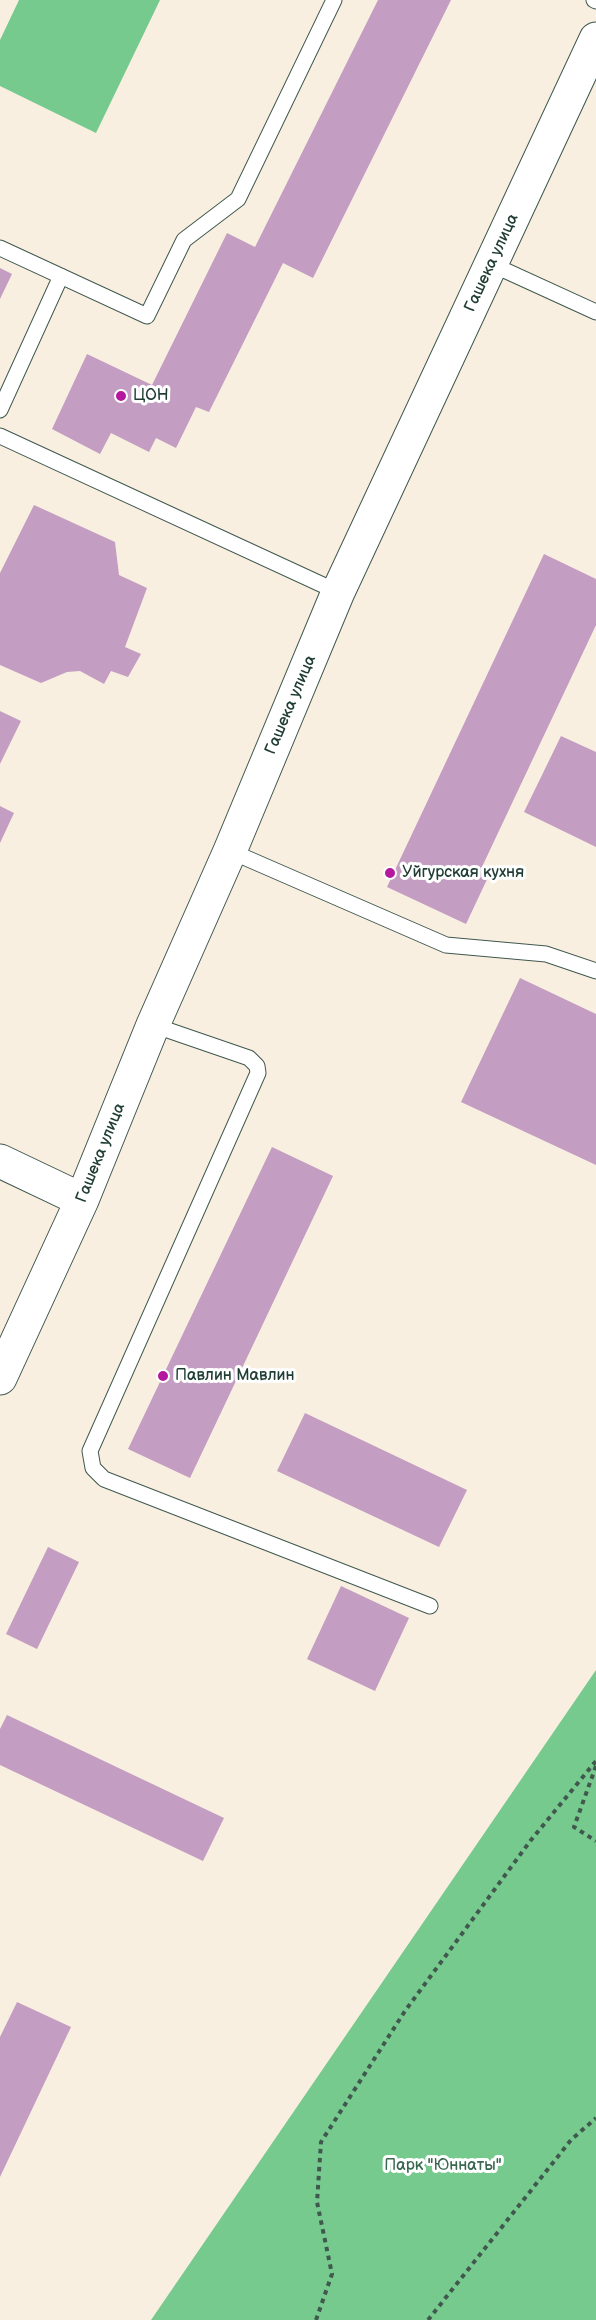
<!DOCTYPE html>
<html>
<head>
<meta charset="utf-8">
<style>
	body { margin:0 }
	canvas { display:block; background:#f8efe0 }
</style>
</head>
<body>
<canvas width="596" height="2320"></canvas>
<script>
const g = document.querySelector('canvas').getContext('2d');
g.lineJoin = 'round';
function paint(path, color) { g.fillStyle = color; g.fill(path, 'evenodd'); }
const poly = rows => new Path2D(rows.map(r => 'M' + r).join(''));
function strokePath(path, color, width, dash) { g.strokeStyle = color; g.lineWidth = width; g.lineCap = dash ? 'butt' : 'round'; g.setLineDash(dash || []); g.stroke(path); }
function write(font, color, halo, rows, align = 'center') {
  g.font = font + ' "Balsamiq Sans",sans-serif'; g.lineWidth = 6; g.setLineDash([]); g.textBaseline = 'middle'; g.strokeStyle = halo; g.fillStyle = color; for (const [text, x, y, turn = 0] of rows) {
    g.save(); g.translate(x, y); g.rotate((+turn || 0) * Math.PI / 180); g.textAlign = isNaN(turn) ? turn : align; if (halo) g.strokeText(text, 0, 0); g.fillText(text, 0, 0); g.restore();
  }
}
const green = poly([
	[19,0,160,0,96,133,0,86,0,40],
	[596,1670,596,2320,151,2320]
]);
const building = poly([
	[378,0,451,0,313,278,283,263,209,412,196,407,176,448,156,438,149,452,111,433,100,454,52,429,87,354,152,385,227,233,255,247],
	[0,268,12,274,0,299],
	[34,505,115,542,119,575,147,588,125,647,141,654,128,677,111,671,104,684,80,671,67,672,41,683,0,665,0,573],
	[544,554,596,579,596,625,481,869,490,873,466,924,387,887],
	[0,711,21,721,0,764],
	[561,736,596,752,596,847,524,812],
	[0,806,14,813,0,843],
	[520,978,596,1014,596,1165,461,1102],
	[272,1147,333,1176,190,1478,128,1449],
	[305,1413,467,1490,439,1547,277,1471],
	[48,1547,79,1562,37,1649,6,1634],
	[341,1586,409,1618,375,1691,307,1659],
	[7,1715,224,1818,203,1861,0,1765,0,1729],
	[17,2002,71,2027,0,2177,0,2037]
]);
const path = poly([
	[596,1766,574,1827,596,1841],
	[316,2320,332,2274,317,2202,321,2142,405,2011,531,1840,596,1761],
	[428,2320,571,2140,596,2118]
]);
const lane = poly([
	[594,0,596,1],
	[0,248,147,316,184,240,238,199,334,0],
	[491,264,596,312],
	[0,410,61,276],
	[0,436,338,592],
	[230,851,446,945,546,954,596,971],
	[153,1025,249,1058,257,1066,258,1073,90,1451,93,1468,104,1479,430,1606]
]);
const secondary = poly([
	[0,1161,82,1200],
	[0,1378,82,1200,153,1025,230,851,338,592,596,39]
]);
const markers = [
	[121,396,6,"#b5179e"],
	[390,873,6,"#b5179e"],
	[163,1376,6,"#b5179e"]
];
const streetNames = [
	["Гашека улица",492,263,-65],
	["Гашека улица",291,705,-67],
	["Гашека улица",101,1153,-68]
];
const poiNames = [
	["ЦОН",133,396],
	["Уйгурская кухня",402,873],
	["Павлин Мавлин",175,1376]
];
const parkNames = [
	["Парк \"Юннаты\"",443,2166]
];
paint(green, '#76ca8e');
paint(building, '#c39dc2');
strokePath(lane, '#40584e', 17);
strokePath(secondary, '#40584e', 35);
strokePath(path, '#40584e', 4, [4.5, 4.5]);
strokePath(lane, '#fff', 15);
strokePath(secondary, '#fff', 33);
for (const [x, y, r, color] of markers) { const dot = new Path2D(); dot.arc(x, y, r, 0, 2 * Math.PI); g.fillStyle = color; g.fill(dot); strokePath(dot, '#fff', 2); }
write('16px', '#1f3d34', '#fff', streetNames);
write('16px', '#1f3d34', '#fff', poiNames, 'left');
write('16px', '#39674f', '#fff', parkNames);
</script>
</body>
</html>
